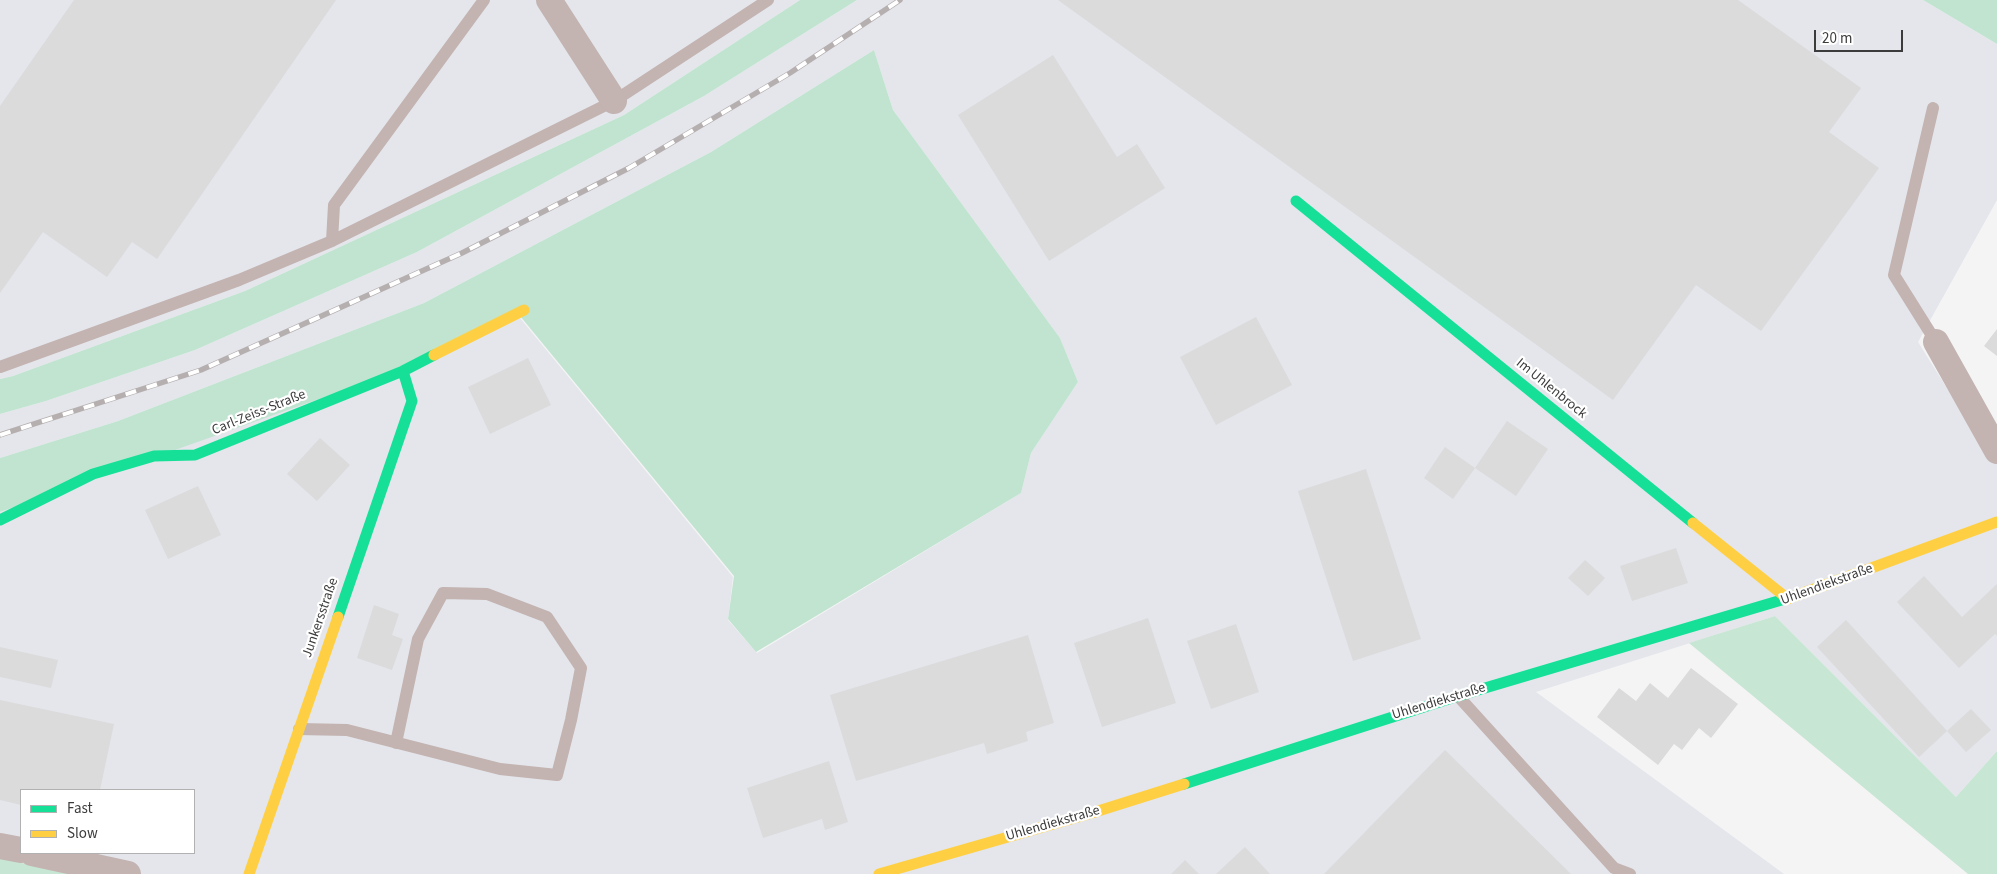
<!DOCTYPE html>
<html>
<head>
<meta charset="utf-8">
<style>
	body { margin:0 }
	#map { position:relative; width:1997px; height:874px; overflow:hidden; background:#f4f4f5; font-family:"Source Sans 3",sans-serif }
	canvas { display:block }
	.legend { position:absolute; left:20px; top:789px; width:175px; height:65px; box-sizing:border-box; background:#fff; border:1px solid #b1b1b1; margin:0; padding:6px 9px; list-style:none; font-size:15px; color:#3c3c3c }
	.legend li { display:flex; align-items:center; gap:10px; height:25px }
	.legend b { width:25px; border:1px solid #b1b1b1 }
	.scale { position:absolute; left:1814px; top:30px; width:89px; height:22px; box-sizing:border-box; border:2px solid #3c3c3c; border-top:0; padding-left:6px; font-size:15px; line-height:18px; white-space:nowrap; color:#3c3c3c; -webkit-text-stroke:4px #fff; paint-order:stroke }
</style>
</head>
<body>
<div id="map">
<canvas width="1997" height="874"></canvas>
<ul class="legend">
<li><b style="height:6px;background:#16e098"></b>Fast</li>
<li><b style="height:6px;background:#ffcf43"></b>Slow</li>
</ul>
<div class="scale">20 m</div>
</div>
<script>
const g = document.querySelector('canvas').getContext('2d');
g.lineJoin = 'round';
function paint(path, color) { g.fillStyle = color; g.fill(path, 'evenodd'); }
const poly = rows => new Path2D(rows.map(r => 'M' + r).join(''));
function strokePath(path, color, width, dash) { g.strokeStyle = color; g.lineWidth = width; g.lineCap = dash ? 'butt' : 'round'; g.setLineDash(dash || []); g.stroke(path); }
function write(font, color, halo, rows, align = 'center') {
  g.font = font + ' "Source Sans 3",sans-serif'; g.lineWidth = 4.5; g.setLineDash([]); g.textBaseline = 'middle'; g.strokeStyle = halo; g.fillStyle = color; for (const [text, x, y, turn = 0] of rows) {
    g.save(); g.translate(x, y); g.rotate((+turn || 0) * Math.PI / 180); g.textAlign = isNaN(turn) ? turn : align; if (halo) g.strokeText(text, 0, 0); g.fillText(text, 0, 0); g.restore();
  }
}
const built = poly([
	[0,0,800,0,624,115,245,291,13,376,0,379],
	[857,0,1923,0,1997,44,1997,200,1918,342,1977,436,1997,458,1997,751,1956,797,1775,616,1536,692,1784,874,0,874,0,512,520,318,733,577,728,620,757,653,1021,493,1031,453,1078,382,1060,338,893,110,874,50,711,152,424,303,118,421,0,458,0,414,46,401,195,350,417,252,704,96],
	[21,790,194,790,194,853,21,853]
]);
const green = poly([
	[1775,616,1956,797,1997,751,1997,874,1968,874,1689,643],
	[0,858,69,874,0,874]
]);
const forest = poly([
	[800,0,857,0,704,96,417,252,195,350,46,401,0,414,0,379,13,376,245,291,624,115],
	[1923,0,1997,0,1997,44],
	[874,50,893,110,1060,338,1078,382,1031,453,1021,493,756,652,728,619,734,576,520,316,426,361,0,512,0,458,118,421,424,303,711,152]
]);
const building = poly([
	[74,0,336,0,157,259,132,242,107,277,43,232,0,293,0,106],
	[1058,0,1738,0,1861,88,1829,132,1879,168,1761,331,1696,285,1613,400],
	[1053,55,1117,157,1137,144,1165,188,1049,261,958,115],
	[1256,317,1292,385,1216,425,1180,357],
	[1997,329,1997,356,1984,346],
	[528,358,551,405,490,434,468,387],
	[1507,421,1548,449,1516,496,1475,468],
	[320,438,350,465,317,501,287,474],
	[1445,447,1475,468,1453,499,1424,478],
	[1366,469,1421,639,1353,661,1298,491],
	[198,486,221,535,168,559,145,510],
	[1676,548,1688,583,1632,601,1620,566],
	[1585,560,1605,578,1588,596,1568,578],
	[1924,576,1962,617,1997,584,1997,636,1995,634,1959,668,1897,602],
	[374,605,399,614,392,635,403,639,392,670,357,658],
	[1148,618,1176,703,1102,727,1074,643],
	[1846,620,1947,731,1919,757,1817,647],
	[1236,624,1259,692,1211,709,1187,641],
	[1028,635,1054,723,1026,732,1028,741,987,754,984,743,856,781,830,695],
	[0,647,58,660,51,688,0,677],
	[1691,668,1738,704,1711,738,1699,728,1682,750,1674,744,1658,765,1597,717,1619,688,1636,701,1650,683,1668,698],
	[0,700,114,724,100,790,21,790,21,805,0,800],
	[1971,709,1991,730,1966,752,1947,731],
	[1445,750,1571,874,1324,874],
	[829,761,848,822,825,830,822,819,763,838,747,788],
	[1245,847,1270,874,1216,874],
	[1185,860,1199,874,1171,874]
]);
const lane = poly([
	[1933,108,1894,275,1936,342],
	[332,241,334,205,484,0],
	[0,367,239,280,332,241,614,101,768,0],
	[1458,696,1614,868,1630,874],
	[299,729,347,730,500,769,557,775,571,720,581,668,547,617,487,594,443,593,418,639,396,743]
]);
const street = poly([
	[549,0,614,101],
	[1936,342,1997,451],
	[0,846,21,850],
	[32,853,128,874]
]);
const fast = poly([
	[1296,201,1693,523],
	[0,520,93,474,154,456,195,455,403,371,434,355],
	[338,617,412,401,403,371],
	[1184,784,1458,696,1795,596]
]);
const slow = poly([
	[434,355,524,310],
	[1693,523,1788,599],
	[1795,596,1997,522],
	[249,874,338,617],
	[879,874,1095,812,1184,784]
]);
const rail = poly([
	[0,435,201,370,462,253,629,168,790,73,900,0]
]);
const streetNames = [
	["Im Uhlenbrock",1551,389,39],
	["Carl-Zeiss-Straße",259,413,-22],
	["Uhlendiekstraße",1827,585,-20],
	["Junkersstraße",321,618,-71],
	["Uhlendiekstraße",1439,702,-17],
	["Uhlendiekstraße",1053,824,-16]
];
paint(built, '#e4e6eb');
paint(green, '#c7e6d3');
paint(forest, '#c1e4d0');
paint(building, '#dbdbdc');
strokePath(lane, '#c3b3b1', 12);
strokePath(street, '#c3b3b1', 26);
strokePath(fast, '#16e098', 11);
strokePath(slow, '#ffcf43', 11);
strokePath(rail, '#b6afaf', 5.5);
strokePath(rail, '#fff', 4, [11]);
write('14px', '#3c3c3c', '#fff', streetNames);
</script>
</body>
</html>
